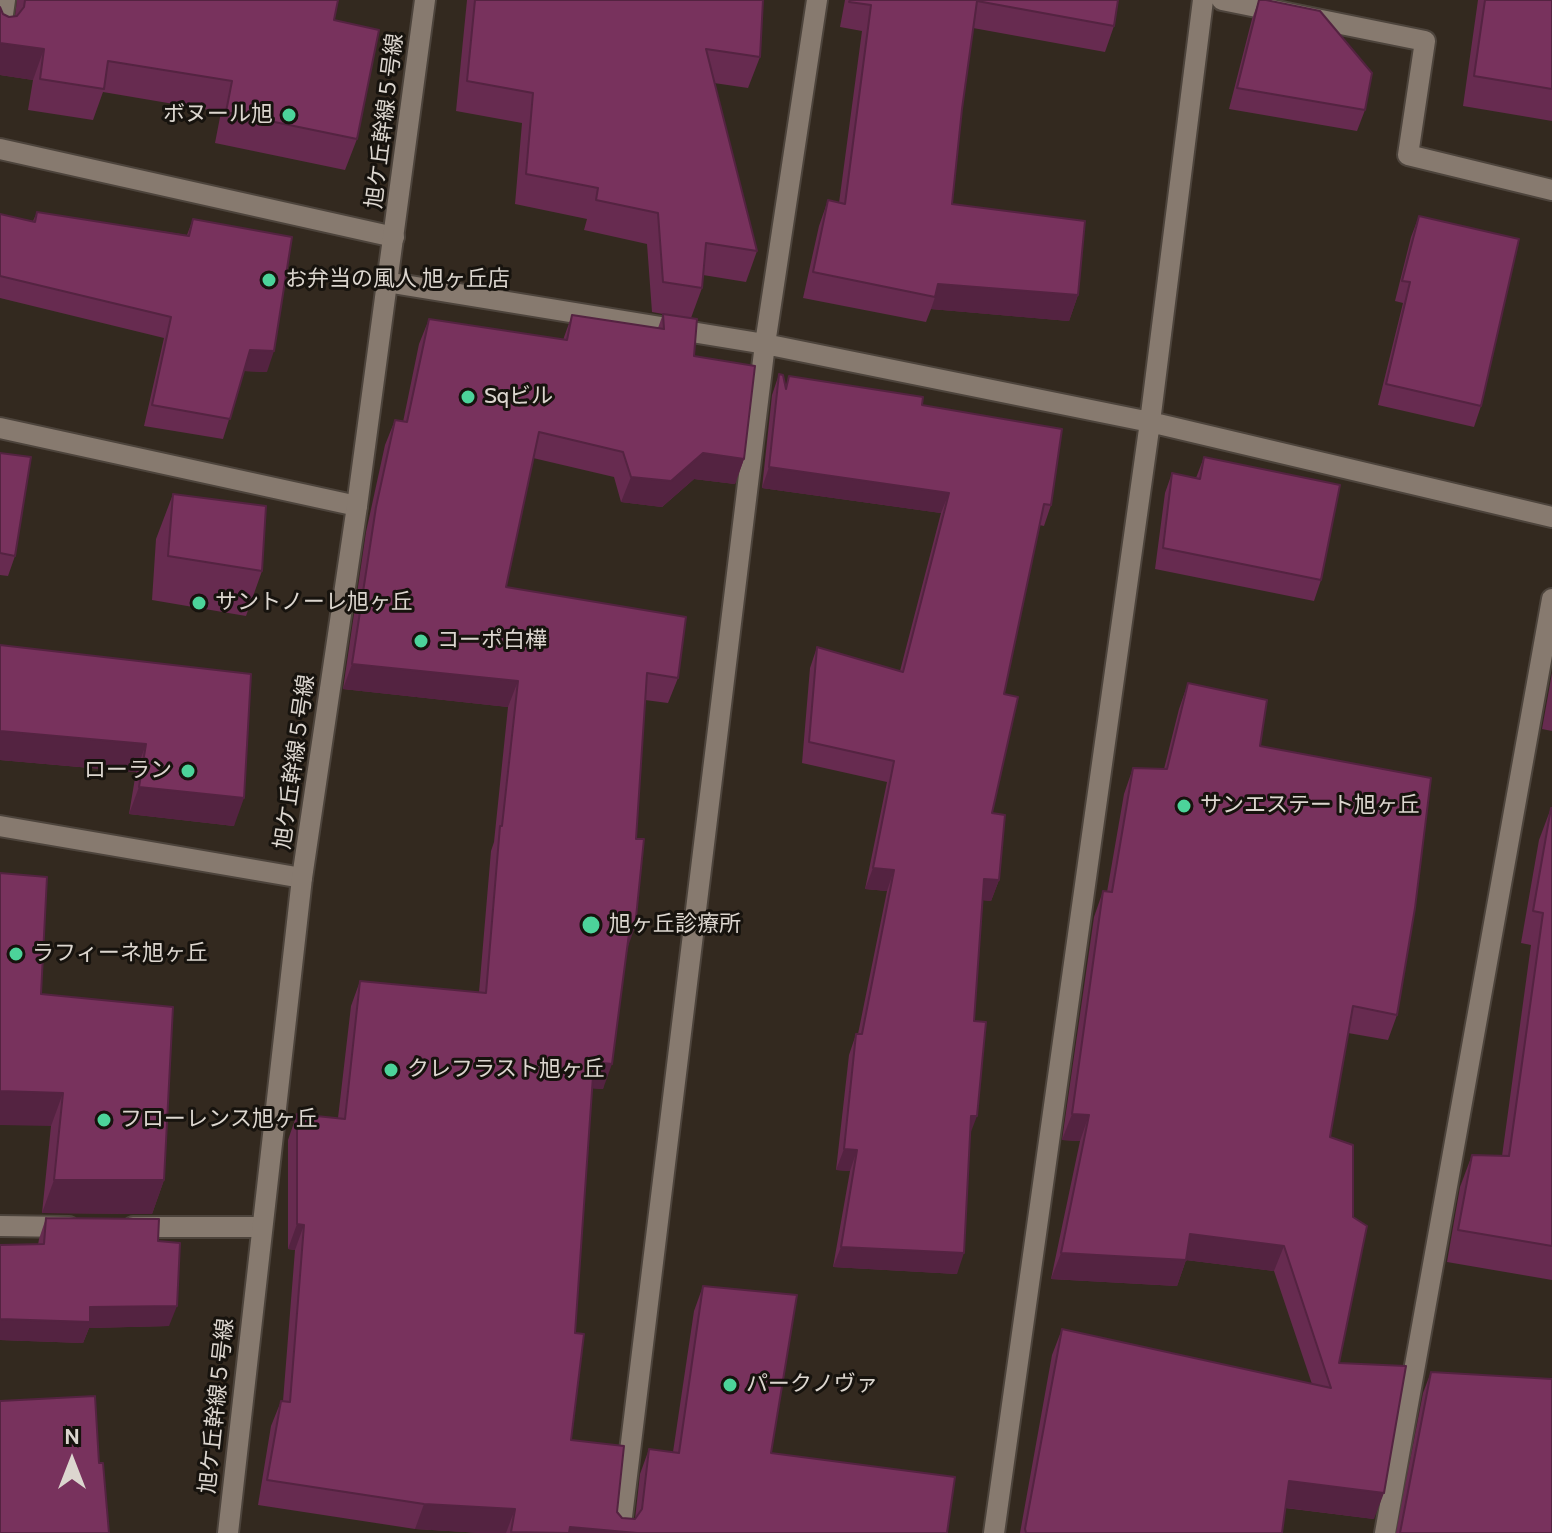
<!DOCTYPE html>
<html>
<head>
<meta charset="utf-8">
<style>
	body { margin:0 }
	#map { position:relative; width:1552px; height:1533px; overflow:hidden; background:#33291f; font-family:Cabin,sans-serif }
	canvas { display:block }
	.north { position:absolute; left:32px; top:1421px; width:80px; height:80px; -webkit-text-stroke:6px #17130e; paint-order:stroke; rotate:0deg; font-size:22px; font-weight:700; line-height:32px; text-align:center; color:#dcd6cf }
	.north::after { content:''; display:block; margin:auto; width:28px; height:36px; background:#dcd6cf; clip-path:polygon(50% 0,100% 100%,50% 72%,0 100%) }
</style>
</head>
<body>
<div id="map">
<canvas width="1552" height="1533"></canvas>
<div class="north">N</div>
</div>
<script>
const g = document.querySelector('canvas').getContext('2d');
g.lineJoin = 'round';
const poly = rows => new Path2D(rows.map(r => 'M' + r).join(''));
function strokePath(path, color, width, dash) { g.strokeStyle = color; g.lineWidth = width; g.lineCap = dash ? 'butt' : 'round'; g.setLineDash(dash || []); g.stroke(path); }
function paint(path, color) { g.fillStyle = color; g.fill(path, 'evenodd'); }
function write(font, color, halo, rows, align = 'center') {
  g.font = font + ' Cabin,"Noto Sans JP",sans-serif'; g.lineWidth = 6; g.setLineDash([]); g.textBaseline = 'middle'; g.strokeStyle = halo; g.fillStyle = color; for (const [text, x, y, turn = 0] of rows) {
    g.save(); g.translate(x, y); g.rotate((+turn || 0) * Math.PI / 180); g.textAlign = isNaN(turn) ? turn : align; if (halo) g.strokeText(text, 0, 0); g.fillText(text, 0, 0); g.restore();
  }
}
const street = poly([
	[1222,0,1425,41,1408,155,1552,190],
	[0,35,5,0],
	[0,149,394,237],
	[386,282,765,344,1150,422,1552,517],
	[0,428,357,506],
	[0,826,302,878],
	[0,1226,69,1227],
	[133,1227,261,1227],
	[620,1533,765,344,817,0],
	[994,1533,1150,422,1203,0],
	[1385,1533,1552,599]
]);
const secondary = poly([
	[228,1533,302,878,357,506,425,0]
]);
const wall = poly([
	[17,0,338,0,334,20,357,139,345,170,215,143,221,112,103,92,93,120,28,110,33,80,0,75,0,7,3,14,9,17,15,16],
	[467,0,763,0,760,57,748,88,714,83,757,251,746,282,703,275,702,288,691,318,694,356,744,459,735,484,694,479,662,507,621,502,614,477,533,458,506,587,678,678,668,703,645,700,628,947,603,1089,592,1088,575,1333,571,1440,622,1518,635,1519,640,1474,649,1449,673,1452,694,1311,703,1286,771,1453,947,1533,482,1533,415,1529,258,1505,271,1426,281,1401,283,1401,295,1250,288,1249,288,1140,297,1114,338,1118,351,1006,360,981,479,992,491,851,494,842,508,707,343,689,366,532,385,445,395,420,403,422,419,344,429,319,563,340,572,315,658,328,663,314,652,312,647,244,584,230,587,219,515,204,522,123,456,111],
	[845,0,1118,0,1114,26,1105,52,973,28,962,109,952,204,1078,295,1069,321,931,309,926,322,803,298,819,226,828,200,839,203,862,31,840,27],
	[1259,0,1365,110,1357,131,1229,109,1252,19],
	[1478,0,1552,0,1552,121,1463,106],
	[37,212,187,235,193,219,267,372,244,371,223,439,144,426,164,338,0,298,0,214,33,221],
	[1419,216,1481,406,1474,427,1378,405,1403,303,1395,301,1411,237],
	[779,374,786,386,789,376,922,405,1051,505,1044,526,1039,525,1004,694,992,813,999,880,991,901,983,900,974,1021,970,1135,957,1274,833,1267,850,1171,836,1170,849,1055,856,1034,858,1034,887,891,865,889,887,782,802,763,810,668,817,647,900,671,941,513,762,488,772,395],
	[0,453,15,556,8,576,0,575],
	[1204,457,1321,580,1314,601,1155,569,1165,493,1172,473,1196,478],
	[173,494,262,571,246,616,152,600,156,539],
	[0,645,251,674,234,826,129,814,136,772,0,760],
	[1552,673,1552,731,1542,729],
	[1188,683,1260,746,1397,1015,1388,1040,1348,1033,1330,1137,1339,1363,1374,1519,1285,1508,1282,1533,1020,1533,1052,1355,1062,1329,1312,1384,1274,1271,1186,1260,1177,1286,1051,1279,1080,1141,1062,1140,1094,917,1103,891,1107,892,1124,794,1133,768,1164,769,1179,709],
	[1551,808,1552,808,1552,1280,1447,1262,1460,1187,1472,1155,1502,1156,1531,945,1521,943,1539,840],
	[41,994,164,1180,152,1214,42,1213,51,1126],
	[46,1218,158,1241,169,1326,89,1328,83,1343,0,1340,0,1245,38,1245,39,1239],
	[1431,1372,1552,1533,1396,1533,1423,1393]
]);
const shadedWall = poly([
	[0,43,44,49,33,80,0,75],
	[938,284,1078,295,1069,321,931,309,935,297],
	[250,350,274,351,267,372,243,371],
	[703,453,744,459,735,484,694,479,662,507,621,502,631,477],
	[769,467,949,493,941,513,762,488],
	[352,664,518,681,508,707,343,689],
	[0,731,146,744,136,772,0,760],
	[139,787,244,798,234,826,129,814],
	[873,868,894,870,887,891,865,889],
	[984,879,999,880,991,901,977,900],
	[630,926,635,927,626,952],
	[594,1062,612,1064,603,1089,584,1088],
	[0,1091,63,1093,51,1126,0,1125],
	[1072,1114,1089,1115,1080,1141,1062,1140],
	[971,1116,977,1116,969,1137],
	[844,1149,857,1150,850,1171,836,1170],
	[54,1180,164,1180,152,1214,42,1213],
	[297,1224,304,1225,295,1250,288,1249],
	[1190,1234,1284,1246,1274,1271,1186,1260,1177,1286,1051,1279,1061,1253],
	[841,1247,964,1253,957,1274,833,1267],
	[177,1306,169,1326,89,1328,83,1343,0,1340,0,1319,90,1307],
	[1289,1481,1384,1493,1374,1519,1279,1507],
	[424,1504,515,1509,506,1533,482,1533,415,1529],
	[570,1527,637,1533,568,1533]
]);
const building = poly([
	[25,0,338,0,334,20,379,30,357,139,226,112,232,81,108,61,104,89,40,79,44,49,0,43,0,7,3,14,9,17,17,16,24,7,25,0],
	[475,0,763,0,760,57,706,49,757,251,706,243,702,288,663,282,658,213,596,200,598,188,526,174,533,93,467,81,475,0],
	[850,0,1118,0,1114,26,977,1,962,109,952,204,1085,221,1078,295,938,284,935,297,813,272,828,200,845,204,871,5,849,2,850,0],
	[1259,0,1266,0,1320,11,1372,73,1365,110,1237,88,1259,0],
	[1485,0,1552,0,1552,89,1474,76,1485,0],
	[37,212,189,236,193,219,292,237,274,351,250,350,230,419,152,405,171,317,0,276,0,214,35,222,37,212],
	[1419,216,1519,239,1481,406,1386,384,1410,282,1402,281,1419,216],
	[663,314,697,319,694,356,755,366,744,459,703,453,671,481,631,477,623,452,539,432,506,587,686,617,678,678,647,673,636,839,644,839,635,927,630,926,612,1064,594,1062,575,1333,584,1334,571,1440,624,1446,617,1512,622,1518,635,1519,642,1509,649,1449,679,1453,703,1286,797,1295,771,1453,955,1477,947,1533,637,1533,570,1527,569,1533,511,1532,515,1509,424,1504,267,1480,281,1401,290,1402,304,1225,297,1224,297,1114,345,1119,360,981,486,993,500,826,502,826,518,681,352,664,376,507,395,420,407,422,429,319,567,340,572,315,664,329,663,314],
	[779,374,783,375,786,389,789,376,923,397,922,405,1062,429,1051,505,1044,504,1004,694,1018,697,992,813,1005,815,999,880,984,879,974,1021,986,1022,977,1116,971,1116,964,1253,841,1247,857,1150,844,1149,856,1034,862,1034,894,870,873,868,894,761,809,742,817,647,903,672,949,493,769,467,779,374],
	[0,453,31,457,15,556,0,553,0,453],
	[1204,457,1340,485,1321,580,1163,548,1172,473,1200,479,1204,457],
	[173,494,266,506,262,571,168,556,173,494],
	[0,645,251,674,244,798,139,787,146,744,0,731,0,645],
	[1188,683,1267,700,1260,746,1431,778,1415,908,1397,1015,1353,1006,1330,1137,1353,1145,1353,1217,1367,1226,1339,1363,1406,1366,1384,1493,1289,1481,1282,1533,1026,1533,1025,1529,1062,1329,1331,1388,1284,1246,1190,1234,1186,1260,1061,1253,1089,1115,1072,1114,1103,891,1112,892,1133,768,1167,769,1188,683],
	[1551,808,1552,808,1552,1246,1458,1230,1472,1155,1509,1156,1543,913,1533,911,1551,808],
	[0,873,47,877,41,994,173,1007,164,1180,54,1180,63,1093,0,1091,0,873],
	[46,1218,159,1219,158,1241,180,1243,177,1306,90,1307,90,1322,0,1319,0,1245,44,1244,46,1218],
	[1431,1372,1552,1379,1552,1533,1400,1533,1431,1372],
	[95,1396,99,1463,103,1463,109,1533,0,1533,0,1401,95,1396]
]);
const markers = [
	[289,115,8,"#4cd39a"],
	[269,280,8,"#4cd39a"],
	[468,397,8,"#4cd39a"],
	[199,603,8,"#4cd39a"],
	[421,641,8,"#4cd39a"],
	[188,771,8,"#4cd39a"],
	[1184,806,8,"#4cd39a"],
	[591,925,10,"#4cd39a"],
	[16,954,8,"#4cd39a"],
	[391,1070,8,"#4cd39a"],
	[104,1120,8,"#4cd39a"],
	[730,1385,8,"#4cd39a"]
];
const poiNames = [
	["ボヌール旭",273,115,"right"],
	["お弁当の風人 旭ヶ丘店",285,280],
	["Sqビル",484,397],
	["サントノーレ旭ヶ丘",215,603],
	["コーポ白樺",437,641],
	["ローラン",172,771,"right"],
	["サンエステート旭ヶ丘",1200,806],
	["旭ヶ丘診療所",609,925],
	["ラフィーネ旭ヶ丘",32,954],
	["クレフラスト旭ヶ丘",407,1070],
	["フローレンス旭ヶ丘",120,1120],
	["パークノヴァ",746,1385]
];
const streetNames = [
	["旭ケ丘幹線５号線",385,121,-83],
	["旭ケ丘幹線５号線",295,762,-82],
	["旭ケ丘幹線５号線",217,1406,-84]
];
strokePath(street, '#4d443c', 24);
strokePath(secondary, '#4d443c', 24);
strokePath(street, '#877a6f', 20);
strokePath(secondary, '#877a6f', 20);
paint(wall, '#672b50');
paint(shadedWall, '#542341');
paint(building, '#78325d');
strokePath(building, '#542341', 2);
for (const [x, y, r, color] of markers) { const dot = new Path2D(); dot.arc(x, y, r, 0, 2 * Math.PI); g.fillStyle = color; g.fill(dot); strokePath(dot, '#17130e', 3); }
write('22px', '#dcd6cf', '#17130e', poiNames, 'left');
write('22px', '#dcd6cf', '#17130e', streetNames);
</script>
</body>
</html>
